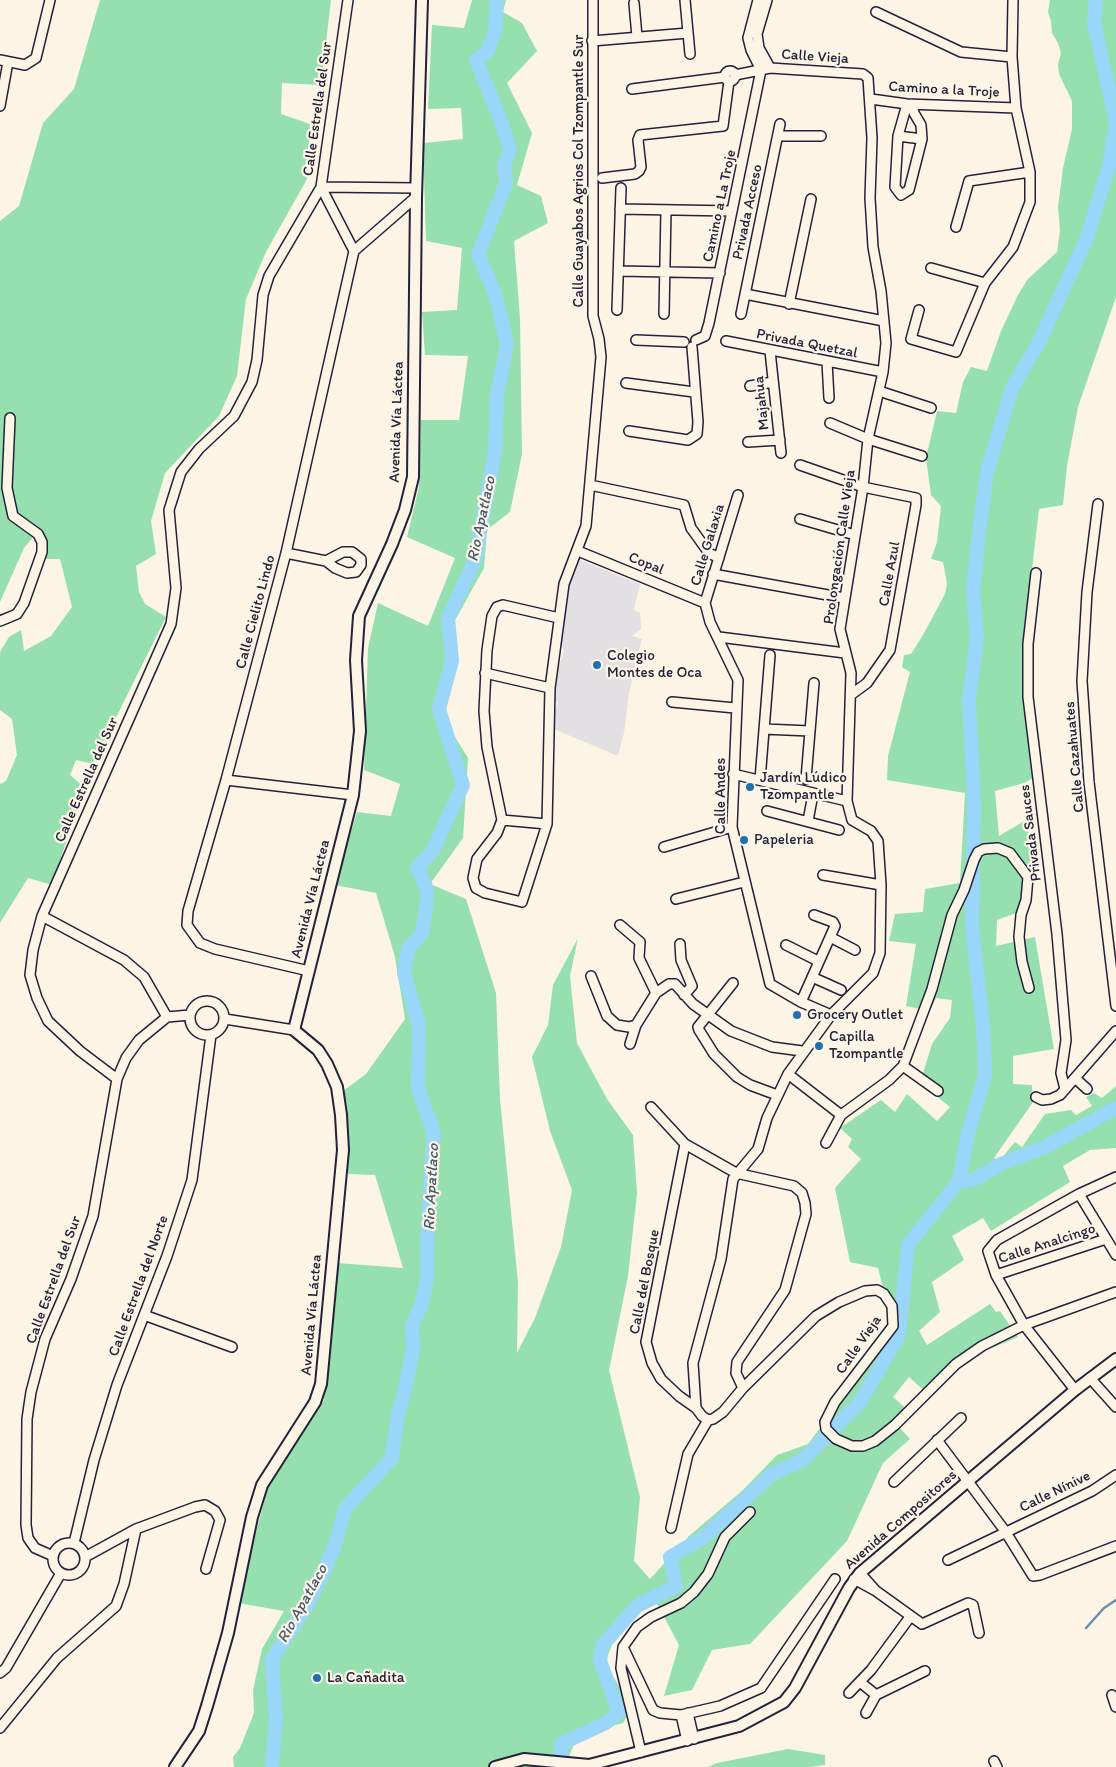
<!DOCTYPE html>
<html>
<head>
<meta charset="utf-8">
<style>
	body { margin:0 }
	canvas { display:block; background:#fcf5e5 }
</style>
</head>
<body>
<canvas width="1116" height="1767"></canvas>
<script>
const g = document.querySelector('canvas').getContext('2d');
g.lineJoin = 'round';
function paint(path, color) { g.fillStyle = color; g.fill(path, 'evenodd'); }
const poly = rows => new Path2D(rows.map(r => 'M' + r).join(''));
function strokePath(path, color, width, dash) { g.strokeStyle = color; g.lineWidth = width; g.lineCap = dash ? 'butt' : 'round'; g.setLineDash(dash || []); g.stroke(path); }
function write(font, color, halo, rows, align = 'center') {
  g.font = font + ' Itim,sans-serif'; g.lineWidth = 4.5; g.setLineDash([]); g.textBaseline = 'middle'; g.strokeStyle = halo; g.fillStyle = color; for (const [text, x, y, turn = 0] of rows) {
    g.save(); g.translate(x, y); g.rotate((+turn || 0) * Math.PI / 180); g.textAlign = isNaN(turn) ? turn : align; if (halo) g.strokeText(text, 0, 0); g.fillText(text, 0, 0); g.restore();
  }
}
const built = poly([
	[580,560,640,584,634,610,640,613,641,629,632,636,642,639,629,693,624,733,618,756,549,727,558,703,554,700,557,682,555,678,564,651,559,638,566,594]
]);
const green = poly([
	[100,0,331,0,321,85,282,83,281,114,310,124,307,179,266,252,246,299,237,376,219,416,165,473,151,521,156,554,136,566,139,592,145,604,166,617,93,764,76,760,70,775,84,787,52,885,28,878,0,923,0,784,6,781,17,755,12,719,0,710,0,652,9,637,21,630,24,651,51,636,72,607,60,559,46,559,35,535,24,548,0,602,0,221,19,206,43,123,74,89],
	[472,0,506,0,503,12,522,23,537,51,507,83,532,133,517,185,541,196,548,223,514,241,520,318,522,454,510,512,487,530,484,568,453,624,455,672,442,716,468,758,463,838,430,884,466,899,496,993,500,1099,518,1283,517,1353,535,1318,561,1247,572,1190,550,1131,532,1057,548,1025,553,985,578,938,570,976,577,1043,607,1099,633,1135,637,1193,628,1276,609,1370,640,1497,634,1561,650,1579,689,1536,743,1490,777,1455,808,1444,894,1330,878,1268,850,1262,835,1188,861,1159,848,1147,852,1139,840,1128,881,1100,895,1112,907,1094,937,1121,950,1107,920,1083,932,1044,950,1018,952,1000,936,998,930,1011,906,1006,916,944,889,941,895,914,923,912,925,889,960,883,965,793,887,780,888,756,910,672,902,667,904,655,911,654,923,635,945,594,947,584,943,562,931,559,937,542,941,506,931,495,926,458,937,411,956,413,963,382,971,367,987,371,1001,331,1018,295,1027,280,1057,252,1060,230,1058,207,1063,168,1072,129,1072,101,1059,74,1058,64,1061,53,1058,43,1052,33,1051,21,1048,12,1050,0,1116,0,1116,297,1078,407,1067,466,1063,505,1039,509,1028,604,1027,664,1035,771,1033,778,1024,783,995,791,999,836,1026,820,1037,876,1025,882,1016,913,997,920,996,946,1035,937,1054,1049,1013,1056,1013,1084,1032,1085,1033,1102,994,1158,999,1161,1015,1142,1022,1147,1045,1114,1071,1110,1076,1115,1092,1106,1086,1097,1094,1093,1102,1098,1116,1086,1116,1148,1090,1150,1063,1166,1070,1182,991,1231,983,1218,952,1236,964,1260,932,1282,940,1312,919,1331,927,1345,990,1304,996,1312,1000,1311,1018,1337,968,1358,929,1395,909,1377,893,1397,909,1411,896,1424,910,1439,883,1463,847,1541,750,1644,712,1650,692,1690,664,1696,679,1645,657,1604,621,1621,605,1663,632,1708,623,1723,577,1736,565,1767,234,1767,233,1757,240,1748,254,1713,253,1690,262,1649,284,1611,238,1603,268,1486,324,1400,337,1263,403,1268,375,1175,348,1174,342,1092,366,1074,405,1019,395,957,376,893,335,885,357,812,391,816,400,784,364,770,368,648,378,603,428,626,455,558,407,537,419,487,421,420,459,420,468,356,425,355,422,312,457,310,462,248,426,241,423,143,463,139,461,108,428,109,432,25,464,28],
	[788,1749,825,1755,825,1765,810,1767,708,1767,717,1763]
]);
const stream = poly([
	[1086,1628,1104,1608,1116,1600]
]);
const river = poly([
	[1096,0,1094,23,1116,122,1109,166,1086,240,1039,342,1012,388,987,472,979,532,973,591,977,638,969,698,974,805,972,926,983,1026,985,1075,968,1133,959,1181,973,1180,1001,1164,1045,1147,1116,1108],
	[272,1767,276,1719,272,1659,305,1609,324,1571,336,1542,345,1509,392,1458,398,1412,402,1402,413,1351,412,1325,421,1306,427,1280,427,1241,434,1133,418,1088,419,1025,404,973,408,949,422,933,426,908,427,889,417,868,432,852,463,785,439,709,452,661,448,618,475,560,495,452,497,395,507,344,495,293,478,255,506,183,504,166,510,149,499,116,476,60,487,52,495,32,497,0],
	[563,1767,561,1744,606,1723,619,1712,600,1661,602,1646,637,1606,676,1586,670,1557,704,1537,771,1475,803,1460,860,1402,899,1335,908,1245,959,1181]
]);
const minor = poly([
	[685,0,690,54],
	[758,0,748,38,751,50,761,70],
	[767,0,757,34,759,48,770,68],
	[634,3,637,37],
	[876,12,961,52,1012,57],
	[592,41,688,33],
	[0,60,25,65,36,58,50,0],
	'725 76a5 5 0 1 1 10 0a5 5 0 1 1-10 0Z',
	[735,75,770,68,863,74,868,78,872,138,870,198,873,247,881,291,886,343,883,372,868,439,863,487,840,629,851,673,847,801,852,820,871,831,878,841,881,885,880,953,873,973,831,1015,788,1074,767,1118,758,1149,733,1179,721,1259,693,1363,696,1408,702,1416,708,1420,713,1419,723,1412,743,1388,816,1316,839,1302,865,1291,877,1290,884,1294,892,1306,893,1326,835,1402,825,1422,826,1429,836,1439,852,1446,863,1446,875,1441,895,1425,956,1364,982,1346,1024,1325,1116,1292],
	[632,89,725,77],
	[871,99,907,104,1016,108],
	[907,104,898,136,895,187,901,195,909,190,922,139,921,125,914,113,912,104],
	[0,106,8,62],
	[778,136,821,136],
	[898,136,922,139],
	[602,178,635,174,639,171,641,167,638,140,640,135,723,126,729,81],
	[620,209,732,211],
	[956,227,969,181,1030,172],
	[354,251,321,187,416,188],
	[931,268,985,283],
	[619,271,720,273],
	[745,294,884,321],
	[789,304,811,199],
	[617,310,621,188],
	[919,310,911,339,956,352,985,283,1013,247,1030,202,1030,172,1016,108,1012,57,1013,0],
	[664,314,666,210],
	[741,314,780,124],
	[636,340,684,342],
	[696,340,705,336,709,323,761,70],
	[726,341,883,372],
	[770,351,781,453],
	[827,362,829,398],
	[626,383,694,392],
	[750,386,773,382],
	[879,391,931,408],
	[830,423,868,439,922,456],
	[629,431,688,440,697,434,698,422,692,347],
	[748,442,780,440],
	[800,465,863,487,916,498,916,505,890,650,867,683,852,694],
	[590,485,684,505,691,528,709,553,719,558],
	[1098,504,1087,592,1082,681,1089,782,1116,1006],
	[800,519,855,535],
	[578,551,705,603],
	[286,553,326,561,335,568,347,573,356,572,361,565,361,559,352,552,343,552,326,561],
	[1036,573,1028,644,1028,697,1057,934,1066,1040,1061,1073,1065,1089],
	[713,574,844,598],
	[705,603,710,622,738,680,732,827,770,984,801,1002,831,1015],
	[705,603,738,495],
	[559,618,503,605,497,607,492,616,487,650,484,711,487,747,502,820,497,833,477,859,473,878,476,888,485,893,522,902,547,824,550,688,564,584,586,526,601,357,599,339,593,316,593,0],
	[0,621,17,614,24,603,42,552,42,542,38,534,13,516,7,488,10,418],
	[719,637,845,653],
	[485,673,550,688],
	[672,702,735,708],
	[764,729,810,731],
	[733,774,847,801],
	[806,779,814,683],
	[226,780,353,795],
	[760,780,770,655],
	[767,811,839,830],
	[502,820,547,824],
	[808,821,813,794],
	[664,847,732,827],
	[823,875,881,885],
	[676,899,744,882],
	[42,916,124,960,144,977,167,1017],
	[620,925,640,942,639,958,656,993],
	[830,937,855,950],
	[680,944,681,960,692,986,684,995],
	[786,945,818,961],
	[309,971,215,949,200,943,187,925,188,911,226,780,286,553,354,251,416,197],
	[591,976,607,1016,617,1025,629,1027,636,1025],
	[812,977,841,990],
	[733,983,698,1027,699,1030,714,1054,737,1077,750,1085,777,1095],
	'190 1018a17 17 0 1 1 34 0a17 17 0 1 1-34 0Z',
	[801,1002,835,926,833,922,814,915],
	[225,1019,294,1030],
	[630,1044,636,1025,656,993,669,984,675,984,693,1004,731,1031,772,1047,802,1051],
	[903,1066,938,1091],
	[788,1074,841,1115],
	[1075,1078,1087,1089],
	[117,1079,80,1051,48,1021,37,998,30,975,33,950,42,916,171,624,176,588,169,510,181,472,199,449,234,416,252,382,257,360,263,295,269,276,321,187,348,0],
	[1036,1097,1042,1100,1051,1099,1060,1095,1116,1031],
	[651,1107,685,1144,736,1173,794,1186,802,1193,805,1203,806,1214,785,1290,737,1362,736,1373,743,1388],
	[826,1143,841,1115,889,1080,903,1066,932,989,952,915,964,890,974,860,978,852,984,849,998,848,1010,853,1028,877,1026,900,1021,915,1019,937,1022,962,1029,988],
	[685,1144,646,1342,652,1363,661,1379,679,1396,696,1408],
	[1079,1194,1116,1255],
	[996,1275,1106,1239],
	[144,1315,232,1347],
	[1090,1378,1116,1407],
	[1075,1390,1024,1325,996,1275,988,1251,997,1240,1079,1194,1116,1177],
	[937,1440,1005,1531,1033,1576,1040,1575,1116,1546],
	[894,1482,961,1418],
	[671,1528,688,1454,708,1420],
	'53 1559a16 16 0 1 1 32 0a16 16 0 1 1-32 0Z',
	[74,1543,94,1460,117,1385,167,1256,192,1180,211,1035],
	[53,1556,35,1548,28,1538,26,1525,27,1419,31,1392,45,1339,71,1279,93,1216,117,1079,126,1058,139,1040,167,1017,190,1015],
	[85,1557,136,1529,195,1507,205,1505,215,1511,220,1520,206,1569],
	[948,1560,1092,1491,1116,1475],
	[860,1573,876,1591],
	[854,1579,876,1591,922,1624,968,1603,973,1605,979,1633],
	[623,1647,653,1710,660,1713,681,1715,720,1706,761,1688,835,1579],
	[0,1673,6,1668,61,1573],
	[860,1682,876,1695,925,1671],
	[849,1693,871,1670,910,1617],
	[1112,1695,1116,1707],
	[688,1713,694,1739],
	[866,1713,876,1695],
	[681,1715,687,1741],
	[0,1728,57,1658,116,1606,124,1584,136,1529],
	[641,1752,621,1668,623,1647,637,1627,651,1617,681,1603,694,1592,708,1574,725,1537,750,1512],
	[994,1761,997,1767]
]);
const tertiary = poly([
	[175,1767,199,1731,207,1706,228,1633,252,1517,262,1485,315,1402,321,1384,343,1150,341,1115,337,1087,327,1064,318,1050,294,1030,353,795,360,731,356,660,359,616,392,544,405,510,413,477,416,197,422,0],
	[495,1767,524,1759,589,1765,739,1726,784,1702,795,1688,849,1588,860,1573,1075,1390,1116,1359]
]);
const markers = [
	[597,665,5,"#1f6fb2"],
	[750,787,5,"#1f6fb2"],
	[744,840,5,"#1f6fb2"],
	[797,1015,5,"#1f6fb2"],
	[819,1046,5,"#1f6fb2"],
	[317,1678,5,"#1f6fb2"]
];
const streetNames = [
	["Calle Vieja",815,57,4],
	["Camino a la Troje",944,90,3],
	["Calle Estrella del Sur",318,109,-82],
	["Calle Guayabos Agrios Col Tzompantle Sur",579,171,-90],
	["Camino a La Troje",720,206,-78],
	["Privada Acceso",748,212,-78],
	["Privada Quetzal",807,344,11],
	["Majahua",762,403,-96],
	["Avenida Vía Láctea",397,422,-88],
	["Calle Galaxia",708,545,-73],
	["Prolongación Calle Vieja",840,547,-82],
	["Copal",646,564,22],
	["Calle Azul",890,574,-80],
	["Calle Cielito Lindo",256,612,-75],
	["Calle Cazahuates",1075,757,-95],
	["Calle Estrella del Sur",87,780,-66],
	["Calle Andes",721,796,-90],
	["Privada Sauces",1031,833,-97],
	["Avenida Vía Láctea",311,899,-76],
	["Calle Analcingo",1047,1244,-18],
	["Calle Estrella del Sur",54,1280,-70],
	["Calle del Bosque",645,1282,-79],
	["Calle Estrella del Norte",139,1286,-70],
	["Avenida Vía Láctea",312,1315,-85],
	["Calle Vieja",859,1345,-55],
	["Calle Nínive",1055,1492,-26],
	["Avenida Compositores",901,1520,-41]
];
const poiNames = [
	["Colegio",607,656],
	["Montes de Oca",607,673],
	["Jardín Lúdico",760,778],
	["Tzompantle",760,795],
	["Papeleria",754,840],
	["Grocery Outlet",807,1015],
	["Capilla",829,1037],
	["Tzompantle",829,1054],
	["La Cañadita",327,1678]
];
const waterNames = [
	["Rio Apatlaco",482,519,-78],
	["Rio Apatlaco",432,1187,-87],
	["Rio Apatlaco",303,1604,-61]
];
paint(built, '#e3e0e4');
paint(green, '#96e0af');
strokePath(stream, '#698eae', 2.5);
strokePath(river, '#99d6fa', 14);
strokePath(minor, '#22223b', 12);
strokePath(tertiary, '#22223b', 14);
strokePath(minor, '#fcf5e5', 9);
strokePath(tertiary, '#fcf5e5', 10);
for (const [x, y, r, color] of markers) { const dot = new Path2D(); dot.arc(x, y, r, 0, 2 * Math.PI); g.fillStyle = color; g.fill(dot); strokePath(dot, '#fcf5e5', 2); }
write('15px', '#22223b', '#fcf5e5', streetNames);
write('15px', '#22223b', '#fcf5e5', poiNames, 'left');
write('italic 16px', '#465874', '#fcf5e5', waterNames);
</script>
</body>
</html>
